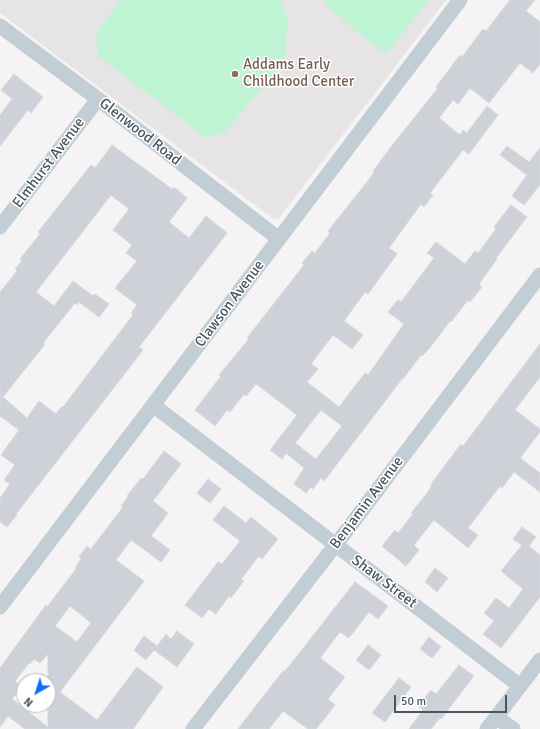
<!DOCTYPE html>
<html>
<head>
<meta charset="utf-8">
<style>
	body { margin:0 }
	#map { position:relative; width:540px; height:729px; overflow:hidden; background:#f5f3f3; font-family:Signika,sans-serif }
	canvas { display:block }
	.north { position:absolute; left:16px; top:673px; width:40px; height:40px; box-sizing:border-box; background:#fff; border:1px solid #b6bbc0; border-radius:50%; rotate:219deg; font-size:11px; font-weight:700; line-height:16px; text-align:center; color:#485662 }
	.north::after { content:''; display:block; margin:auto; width:14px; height:18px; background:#0b70f7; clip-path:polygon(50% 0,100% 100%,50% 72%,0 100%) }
	.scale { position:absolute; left:394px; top:695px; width:113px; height:18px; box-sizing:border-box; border:2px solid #485662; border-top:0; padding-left:5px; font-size:12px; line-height:14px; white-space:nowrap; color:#485662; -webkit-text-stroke:3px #fff; paint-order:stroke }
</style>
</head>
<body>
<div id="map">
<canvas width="540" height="729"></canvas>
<div class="north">N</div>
<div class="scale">50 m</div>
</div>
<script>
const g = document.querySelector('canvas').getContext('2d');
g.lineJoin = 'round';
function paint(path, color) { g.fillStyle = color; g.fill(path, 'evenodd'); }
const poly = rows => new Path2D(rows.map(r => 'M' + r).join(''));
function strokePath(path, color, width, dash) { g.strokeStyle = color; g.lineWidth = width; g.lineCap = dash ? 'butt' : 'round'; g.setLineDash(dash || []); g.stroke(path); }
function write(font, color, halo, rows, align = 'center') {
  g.font = font + ' Signika,sans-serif'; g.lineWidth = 3; g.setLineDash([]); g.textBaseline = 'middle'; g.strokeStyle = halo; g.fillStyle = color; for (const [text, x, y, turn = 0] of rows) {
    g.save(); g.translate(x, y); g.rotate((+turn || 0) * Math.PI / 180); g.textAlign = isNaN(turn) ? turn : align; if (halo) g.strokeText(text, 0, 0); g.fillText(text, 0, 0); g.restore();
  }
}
const education = poly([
	[0,0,446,0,279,218,274,219,272,218,0,13]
]);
const green = poly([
	[121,0,282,0,287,20,286,55,274,74,224,133,205,137,98,56,96,33],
	[324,0,429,0,386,54,355,30,330,8]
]);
const building = poly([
	[510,0,535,0,526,11,540,22,540,64,533,73,520,63,489,103,470,88,458,104,453,100,439,118,460,135,463,130,467,133,487,106,498,115,469,154,463,150,430,193,433,195,424,207,421,204,389,248,397,254,368,294,365,292,344,321,363,335,352,349,333,335,311,364,318,369,307,382,339,407,365,373,368,375,404,324,388,312,398,300,401,302,434,258,427,253,436,242,465,264,475,251,478,253,496,229,494,227,511,205,527,217,496,258,497,259,479,284,482,287,470,302,468,300,451,322,450,321,429,349,422,356,421,355,403,379,402,379,324,481,321,478,313,489,311,487,306,493,294,484,304,468,286,453,282,459,270,450,297,415,256,384,246,396,244,394,230,412,227,410,215,426,195,410,221,376,219,375,249,339,247,338,304,265,302,263,312,251,315,253,330,233,328,231,367,182,374,172,373,171,394,143,438,88,436,87,460,55,462,57,483,29,486,31,510,0],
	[321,410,342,426,316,459,295,443,321,410],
	[14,74,43,97,31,113,28,110,0,146,0,115,12,99,1,90,14,74],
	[112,145,172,189,174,187,187,198,169,222,189,238,206,216,227,233,139,347,143,350,16,514,17,515,7,527,0,522,0,498,10,484,4,480,15,465,1,455,19,430,0,416,0,292,17,271,15,269,22,261,20,259,40,234,38,232,91,165,95,168,112,145],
	[111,195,129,209,113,230,132,245,126,253,137,261,115,288,137,305,131,313,133,315,63,407,62,406,56,414,39,401,27,418,3,397,45,344,43,343,75,303,77,305,79,302,99,317,109,304,95,294,93,296,73,281,54,306,36,292,111,195],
	[507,146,529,162,540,148,540,185,524,205,512,196,527,175,500,155,507,146],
	[540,344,540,377,515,410,540,429,540,432,520,458,540,473,540,492,514,472,502,488,500,486,468,528,478,535,468,548,434,520,414,545,419,550,406,566,382,546,395,530,398,533,413,514,411,513,428,492,432,485,431,484,461,444,463,446,540,344],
	[164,451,181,464,153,501,168,513,151,536,170,550,161,562,131,540,116,560,144,581,60,692,97,720,137,667,163,687,133,729,25,729,8,716,0,727,0,668,46,605,47,607,76,569,75,568,81,559,79,557,87,546,91,549,123,507,121,506,128,497,127,496,141,478,143,479,164,451],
	[70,606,91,623,77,642,55,626,70,606],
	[48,654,48,727,12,699,22,687,15,681,29,663,30,664,34,659,40,663,48,654],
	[208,479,221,489,210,503,197,493,208,479],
	[224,506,246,523,251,517,278,539,262,559,259,556,241,579,244,581,231,598,229,596,216,614,209,609,202,618,185,605,218,562,222,564,240,541,213,520,224,506],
	[522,527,536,537,529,546,540,555,540,597,501,648,483,634,494,621,484,613,496,598,509,608,523,589,501,571,522,545,513,539,522,527],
	[435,568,448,578,437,592,425,582,435,568],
	[355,582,388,606,378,619,369,612,349,638,340,632,320,658,345,677,328,699,335,705,325,718,316,729,308,729,283,711,269,729,238,729,283,671,284,672,290,665,355,582],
	[177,631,194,644,177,667,154,650,146,660,134,650,144,636,157,646,166,634,171,639,177,631],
	[429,637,441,647,432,658,420,649,429,637],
	[368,645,381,655,369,670,356,660,368,645],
	[459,665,474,676,441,719,440,718,431,729,409,729,423,710,418,706,431,690,436,694,459,665],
	[399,678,411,687,385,722,372,713,399,678]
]);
const street = poly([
	[0,26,98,99,279,239],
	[0,227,98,99],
	[153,405,520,686],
	[0,607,460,0],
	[496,717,513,729],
	[193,729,347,530,540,275],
	[487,729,540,660]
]);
const markers = [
	[235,74,4,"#8d6e63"]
];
const educationNames = [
	["Addams Early",243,65],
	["Childhood Center",243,82]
];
const streetNames = [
	["Glenwood Road",140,132,38],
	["Elmhurst Avenue",49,163,-53],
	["Clawson Avenue",230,304,-53],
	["Benjamin Avenue",367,503,-53],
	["Shaw Street",384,582,37]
];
paint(education, '#e6e4e4');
paint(green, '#bff4d4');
paint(building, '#ced1d8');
strokePath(building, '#d6d8de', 1);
strokePath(street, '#c3cdd5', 15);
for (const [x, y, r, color] of markers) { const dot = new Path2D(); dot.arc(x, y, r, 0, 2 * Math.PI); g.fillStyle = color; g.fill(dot); strokePath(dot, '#fff', 1.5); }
write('15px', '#785e54', '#fff', educationNames, 'left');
write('15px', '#485662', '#fff', streetNames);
</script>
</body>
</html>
